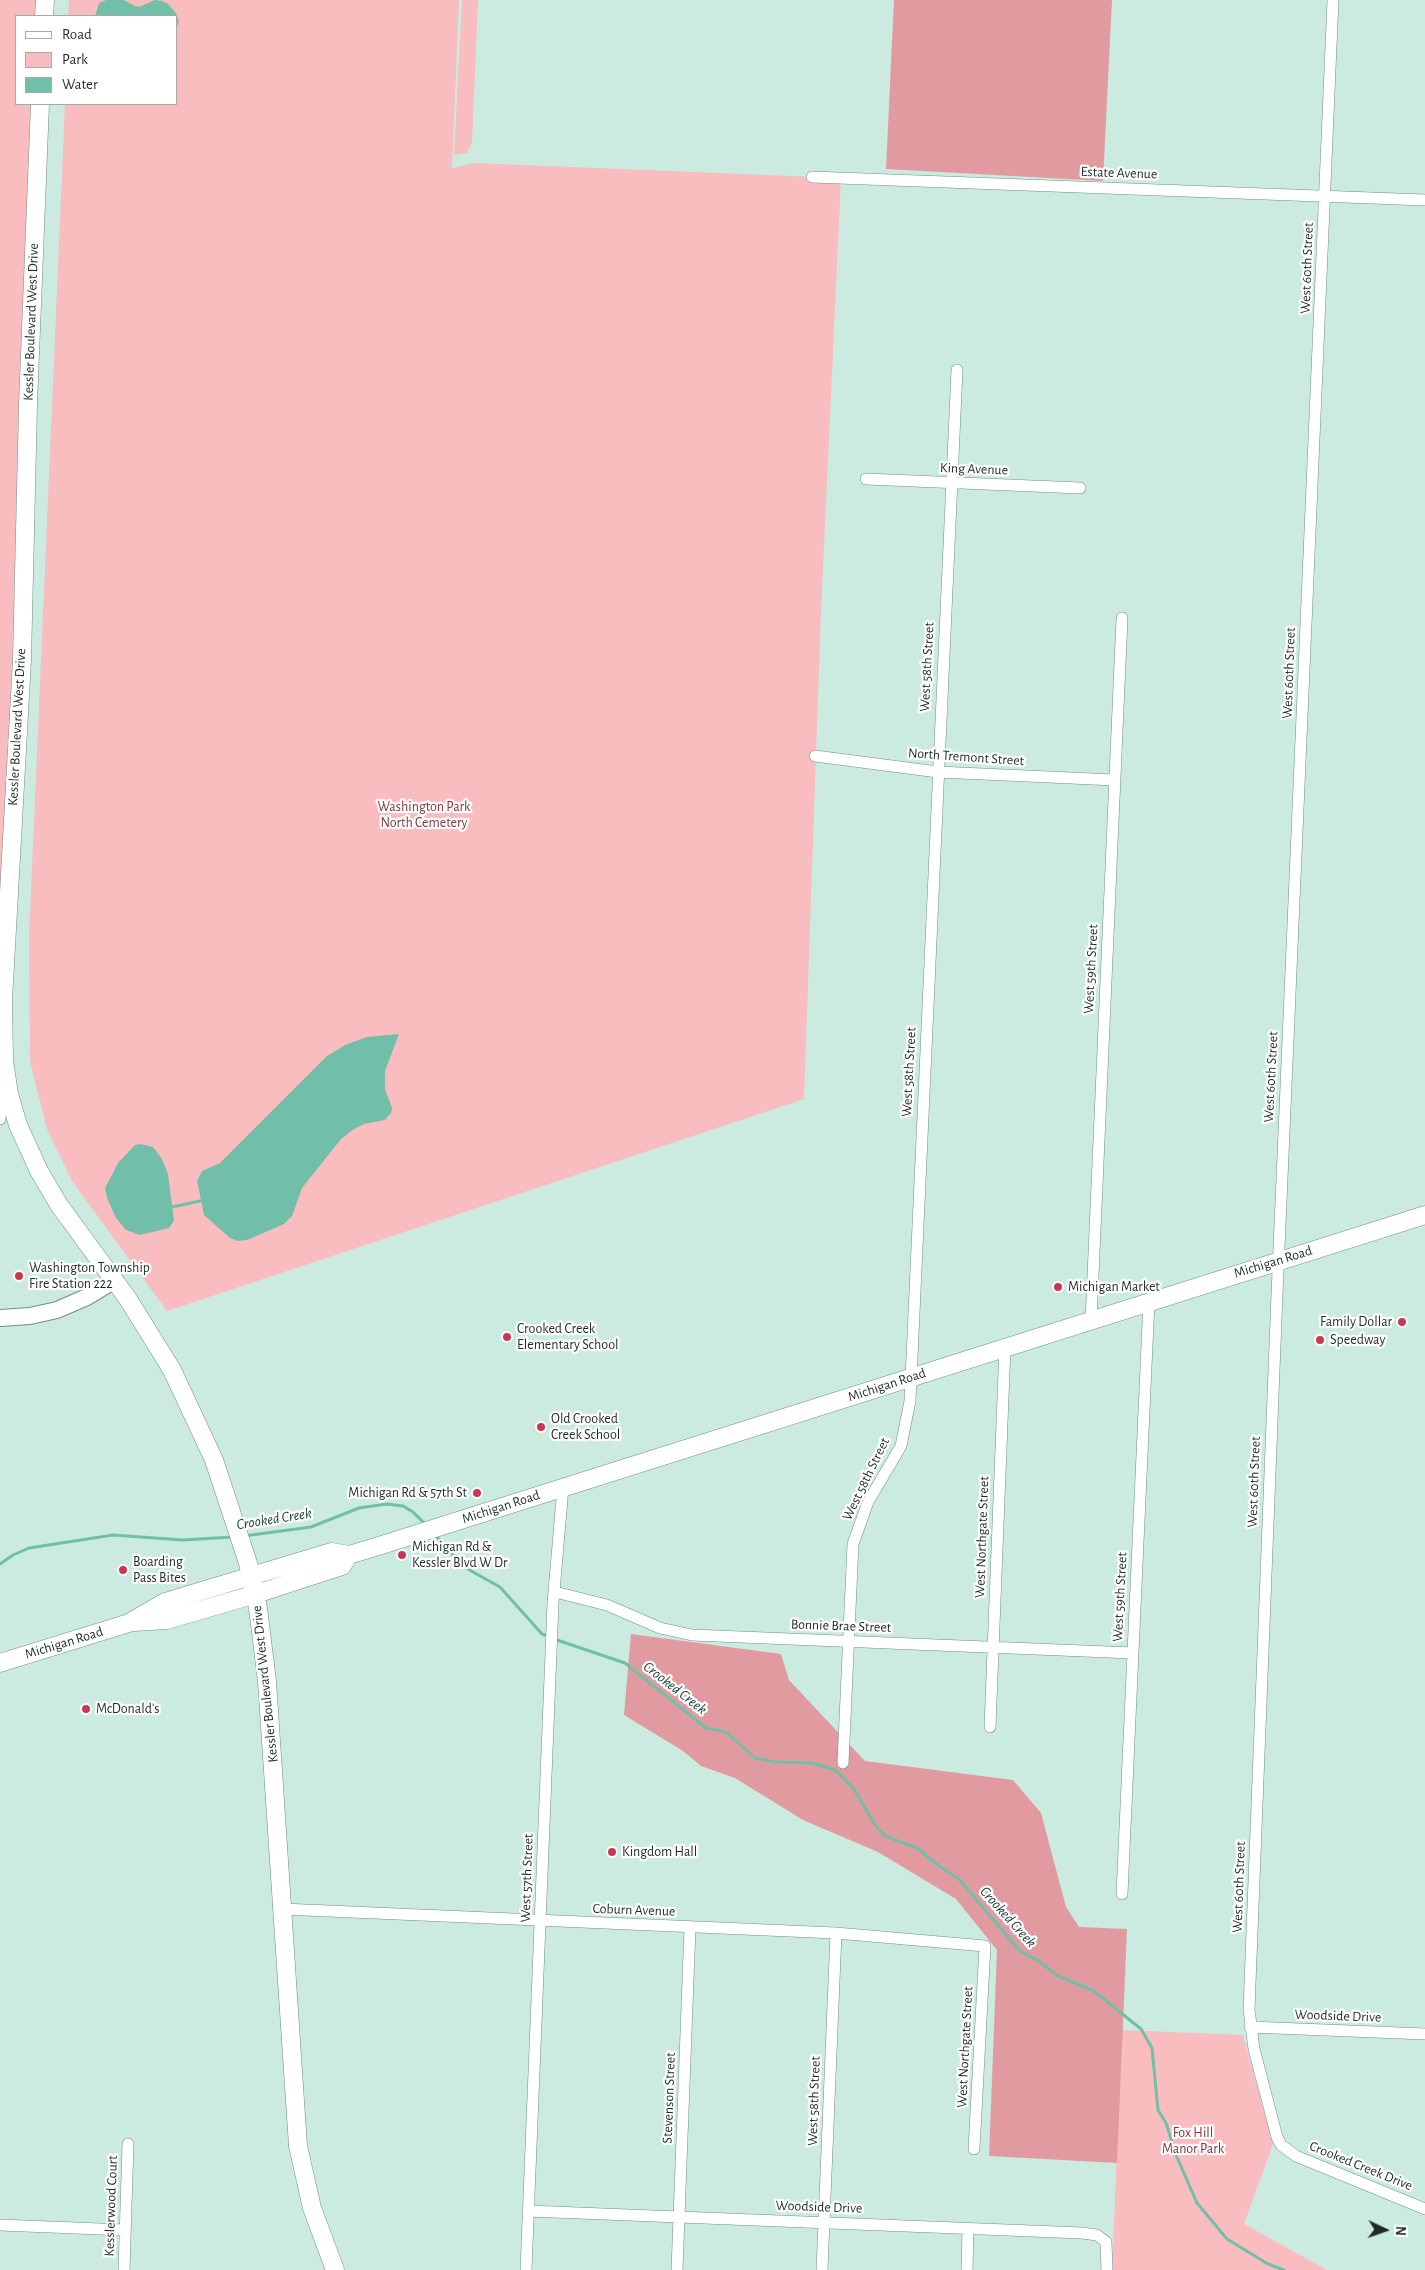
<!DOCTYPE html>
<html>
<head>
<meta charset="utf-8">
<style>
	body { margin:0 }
	#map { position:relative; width:1425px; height:2270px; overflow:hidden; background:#cbeae0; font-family:"Alegreya Sans",sans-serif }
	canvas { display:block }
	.legend { position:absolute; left:15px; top:15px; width:162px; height:90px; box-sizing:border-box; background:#fff; border:1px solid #a5aaa9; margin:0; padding:6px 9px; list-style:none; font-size:15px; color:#1f2b27 }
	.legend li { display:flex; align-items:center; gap:10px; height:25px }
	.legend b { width:25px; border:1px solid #a5aaa9 }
	.north { position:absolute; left:1360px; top:2205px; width:50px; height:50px; -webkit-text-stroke:4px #fff; paint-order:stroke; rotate:93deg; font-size:14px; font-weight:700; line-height:20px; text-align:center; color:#1f2b27 }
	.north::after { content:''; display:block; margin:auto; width:18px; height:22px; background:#1f2b27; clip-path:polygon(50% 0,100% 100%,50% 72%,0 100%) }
</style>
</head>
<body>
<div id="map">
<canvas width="1425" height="2270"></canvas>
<ul class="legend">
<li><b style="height:6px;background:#fff"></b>Road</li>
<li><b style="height:14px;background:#f9bdc0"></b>Park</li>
<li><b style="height:14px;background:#72bfa9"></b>Water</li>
</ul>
<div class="north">N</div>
</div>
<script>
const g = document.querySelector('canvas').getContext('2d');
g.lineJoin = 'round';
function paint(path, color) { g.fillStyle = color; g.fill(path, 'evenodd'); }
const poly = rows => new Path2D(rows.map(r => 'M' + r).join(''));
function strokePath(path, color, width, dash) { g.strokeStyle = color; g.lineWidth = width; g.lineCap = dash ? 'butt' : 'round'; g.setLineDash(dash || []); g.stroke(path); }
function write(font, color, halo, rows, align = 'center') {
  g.font = font + ' "Alegreya Sans",sans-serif'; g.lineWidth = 4.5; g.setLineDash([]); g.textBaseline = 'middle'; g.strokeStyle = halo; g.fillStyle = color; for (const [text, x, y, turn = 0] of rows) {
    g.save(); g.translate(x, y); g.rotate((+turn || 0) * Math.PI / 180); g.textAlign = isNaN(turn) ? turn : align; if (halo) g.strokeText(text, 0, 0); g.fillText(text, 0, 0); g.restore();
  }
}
const green = poly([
	[0,0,45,0,44,16,16,16,16,104,40,104,0,1016],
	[69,0,459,0,452,168,474,163,841,178,821,611,804,1099,167,1311,72,1181,47,1129,30,1062,29,937,65,104,176,104,176,16,68,16],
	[462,0,478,0,472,143,467,153,454,155],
	[1122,2030,1243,2035,1273,2144,1244,2224,1327,2270,1112,2270]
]);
const forest = poly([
	[894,0,1112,0,1103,181,886,169],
	[631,1634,781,1654,789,1680,865,1761,1013,1780,1041,1813,1066,1907,1079,1927,1127,1929,1117,2163,989,2156,997,1950,956,1899,878,1852,803,1820,735,1778,701,1766,683,1751,624,1715]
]);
const water = poly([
	[106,0,124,0,135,6,139,7,155,0,162,1,167,3,176,13,179,22,176,28,176,16,95,16,99,3],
	[399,1034,385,1071,385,1089,392,1108,391,1113,385,1120,364,1124,354,1129,341,1139,302,1188,292,1216,284,1224,247,1240,238,1241,230,1238,204,1215,197,1181,202,1171,220,1163,327,1056,345,1045,367,1037],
	[141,1144,153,1147,162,1159,168,1174,174,1221,169,1228,140,1235,126,1230,116,1218,107,1198,105,1188,118,1163,135,1145]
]);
const stream = poly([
	[172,1207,200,1201],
	[435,1535,464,1567,500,1587,542,1634,548,1636],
	[244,1536,311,1527,359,1508,387,1504,403,1506,413,1512,426,1525],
	[0,1564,13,1555,29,1548,113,1535,183,1540,233,1537],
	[554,1639,625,1663,706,1728,726,1732,755,1758,775,1762,812,1763,835,1770,854,1789,875,1825,885,1836,919,1849,935,1863,959,1879,1020,1951,1039,1961,1058,1976,1094,1991,1141,2029,1152,2048,1158,2110,1166,2123,1176,2155,1197,2203,1227,2239,1268,2264,1284,2270]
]);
const street = poly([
	[1333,0,1277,1294,1249,2009,1254,2049,1277,2137,1281,2145,1296,2156,1425,2209],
	[812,177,1425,200],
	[866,479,1080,488],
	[815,756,938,772,1115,780],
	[0,1119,2,1086],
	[1091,1321,1122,618],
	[555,1592,607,1605,660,1628,692,1635,1133,1653],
	[990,1727,1005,1347],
	[843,1763,853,1544,868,1502,901,1446,910,1401,957,370],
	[1122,1894,1149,1301],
	[282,1909,836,1933,985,1946,974,2149],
	[1250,2027,1425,2034],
	[528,2211,1082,2233,1097,2235,1106,2242,1107,2270],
	[0,2225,125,2230],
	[124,2270,128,2144],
	[526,2270,553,1603,563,1487],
	[677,2270,690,1927],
	[822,2270,836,1933],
	[967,2270,968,2229]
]);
const secondary = poly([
	[0,1318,30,1316,57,1310,87,1297,115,1280]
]);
const primary = poly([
	[44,16,45,0],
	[40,104,28,404,22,660,3,1000,4,1061,9,1094,18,1125,39,1171,59,1205,128,1299,172,1370,214,1460,248,1563,258,1608,267,1681,298,2146,312,2208,335,2270],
	[134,1622,167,1620,256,1594,342,1566,349,1555],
	[0,1663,129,1623,165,1602,331,1552,349,1555,385,1544,1425,1215]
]);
const markers = [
	[19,1276,5,"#c93852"],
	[1058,1287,5,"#c93852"],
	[1402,1322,5,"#c93852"],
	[507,1337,5,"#c93852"],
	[1320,1340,5,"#c93852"],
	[541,1427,5,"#c93852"],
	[477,1493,5,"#c93852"],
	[402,1555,5,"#c93852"],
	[123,1570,5,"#c93852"],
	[86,1709,5,"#c93852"],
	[612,1852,5,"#c93852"]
];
const streetNames = [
	["Estate Avenue",1119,173,2],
	["West 60th Street",1307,268,-88],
	["Kessler Boulevard West Drive",31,322,-88],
	["King Avenue",974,469,2],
	["West 58th Street",927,667,-87],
	["West 60th Street",1289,673,-88],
	["Kessler Boulevard West Drive",17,727,-87],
	["North Tremont Street",966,757,4],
	["West 59th Street",1091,969,-87],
	["West 58th Street",909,1072,-87],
	["West 60th Street",1271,1077,-87],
	["Michigan Road",1273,1262,-17],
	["Michigan Road",887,1385,-18],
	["West 58th Street",866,1479,-64],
	["West 60th Street",1254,1482,-88],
	["Michigan Road",501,1507,-18],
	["West Northgate Street",982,1537,-88],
	["West 59th Street",1120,1597,-87],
	["Bonnie Brae Street",841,1626,2],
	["Michigan Road",64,1643,-17],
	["Kessler Boulevard West Drive",265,1684,-96],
	["West 57th Street",527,1878,-88],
	["West 60th Street",1239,1887,-88],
	["Coburn Avenue",634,1910,2],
	["Woodside Drive",1338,2016,2],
	["West Northgate Street",965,2047,-87],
	["Stevenson Street",669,2098,-88],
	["West 58th Street",814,2101,-88],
	["Crooked Creek Drive",1361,2166,22],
	["Kesslerwood Court",111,2206,-88],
	["Woodside Drive",819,2207,2]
];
const parkNames = [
	["Washington Park",424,807],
	["North Cemetery",424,823],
	["Fox Hill",1193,2133],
	["Manor Park",1193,2149]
];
const poiNames = [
	["Washington Township",29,1268],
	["Fire Station 222",29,1284],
	["Michigan Market",1068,1287],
	["Family Dollar",1392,1322,"right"],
	["Crooked Creek",517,1329],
	["Elementary School",517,1345],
	["Speedway",1330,1340],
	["Old Crooked",551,1419],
	["Creek School",551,1435],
	["Michigan Rd & 57th St",467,1493,"right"],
	["Michigan Rd &",412,1547],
	["Kessler Blvd W Dr",412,1563],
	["Boarding",133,1562],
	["Pass Bites",133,1578],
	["McDonald's",96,1709],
	["Kingdom Hall",622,1852]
];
const waterNames = [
	["Crooked Creek",274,1519,-9],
	["Crooked Creek",675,1688,38],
	["Crooked Creek",1008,1917,48]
];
paint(green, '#f9bdc0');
paint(forest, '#e19ba0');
paint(water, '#72bfa9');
strokePath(stream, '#72bfa9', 3);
strokePath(street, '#718e85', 12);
strokePath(secondary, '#718e85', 18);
strokePath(primary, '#718e85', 19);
strokePath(street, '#fff', 11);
strokePath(secondary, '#fff', 16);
strokePath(primary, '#fff', 18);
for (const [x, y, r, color] of markers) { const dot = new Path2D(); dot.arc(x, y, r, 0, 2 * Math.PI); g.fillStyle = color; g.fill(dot); strokePath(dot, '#fff', 2); }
write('14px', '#1f2b27', '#fff', streetNames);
write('14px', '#86333e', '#fff', parkNames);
write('14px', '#1f2b27', '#fff', poiNames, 'left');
write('italic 15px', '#1b3f36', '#fff', waterNames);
</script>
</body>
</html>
